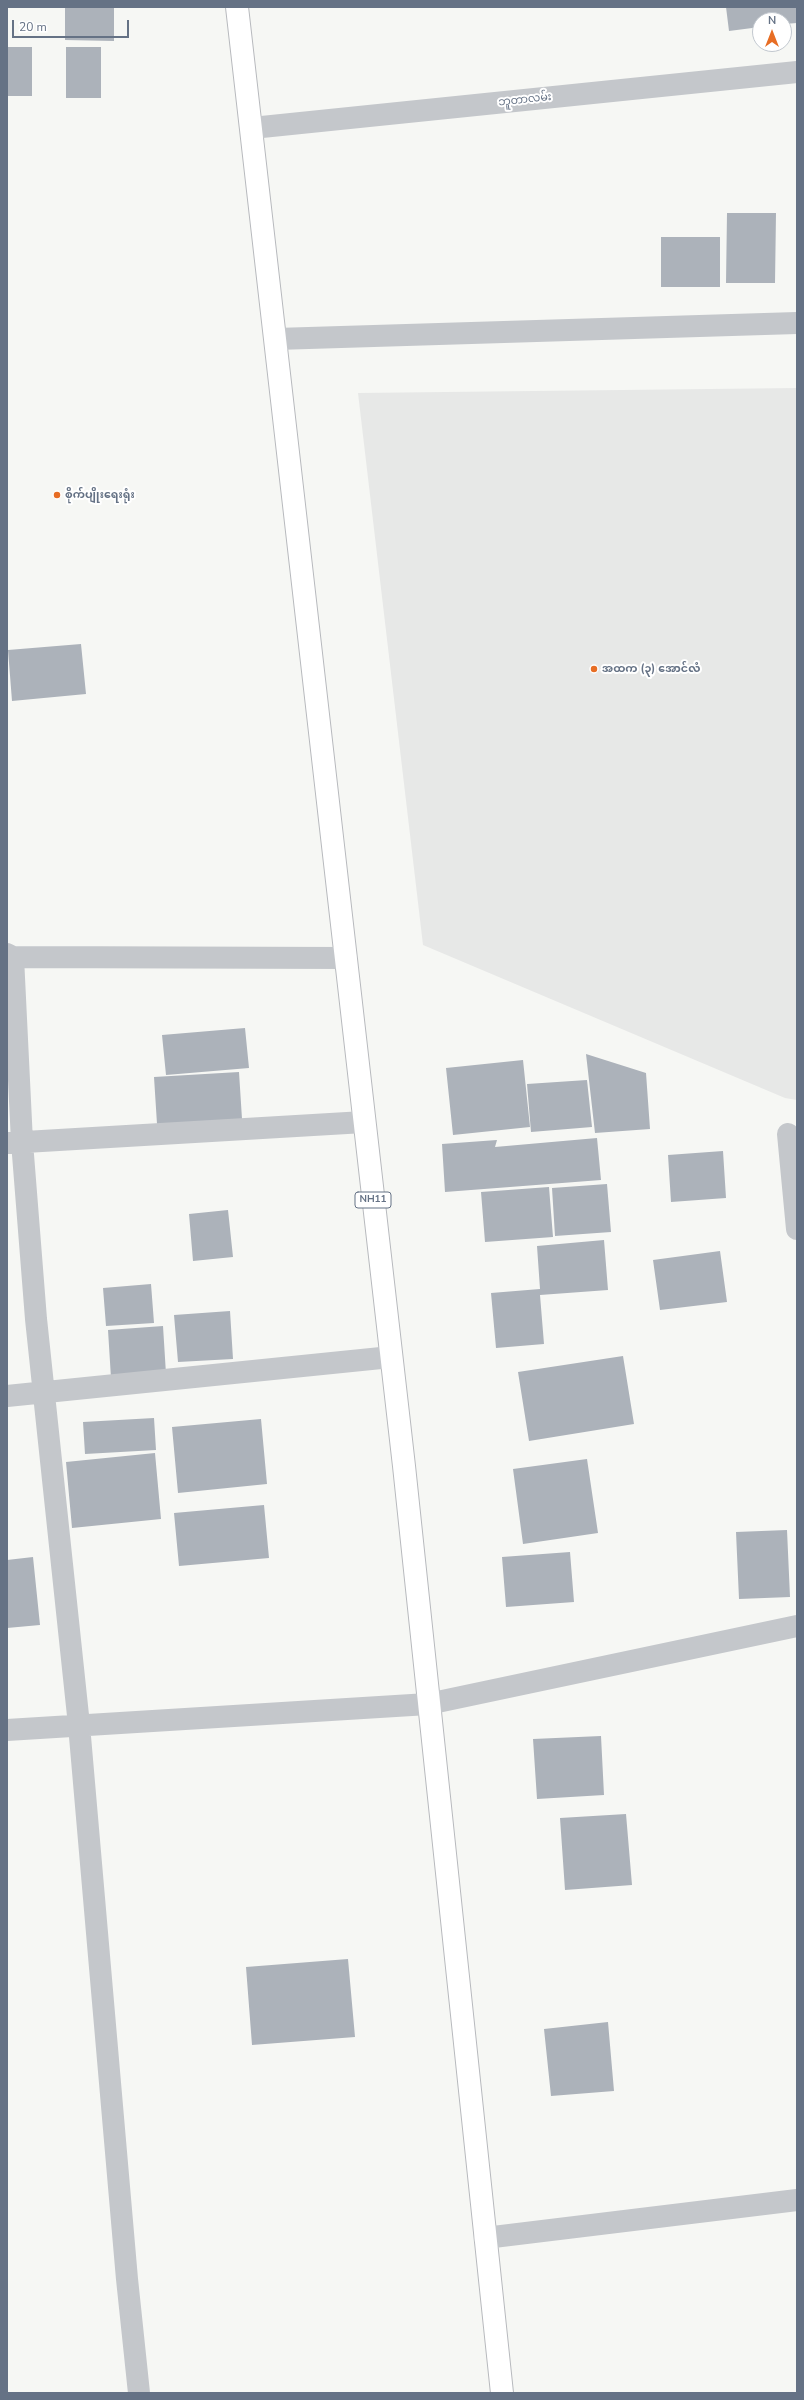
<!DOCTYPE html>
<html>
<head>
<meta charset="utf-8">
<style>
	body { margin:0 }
	#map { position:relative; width:804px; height:2400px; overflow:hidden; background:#f6f7f4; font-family:"Nunito Sans",sans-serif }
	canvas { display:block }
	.frame { position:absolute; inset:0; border:8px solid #657285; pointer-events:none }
	.north { position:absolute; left:752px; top:12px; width:40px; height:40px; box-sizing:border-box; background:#fff; border:1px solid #c1c7ce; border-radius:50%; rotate:0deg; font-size:11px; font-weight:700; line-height:16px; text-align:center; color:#657285 }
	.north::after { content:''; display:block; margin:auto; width:14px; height:18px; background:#e76d24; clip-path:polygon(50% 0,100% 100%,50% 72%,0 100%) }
	.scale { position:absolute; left:12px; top:20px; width:117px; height:18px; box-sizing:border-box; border:2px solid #657285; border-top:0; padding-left:5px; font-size:12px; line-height:14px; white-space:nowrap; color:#657285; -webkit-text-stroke:3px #fff; paint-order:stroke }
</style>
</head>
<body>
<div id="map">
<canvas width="804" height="2400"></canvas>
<div class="frame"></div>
<div class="north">N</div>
<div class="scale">20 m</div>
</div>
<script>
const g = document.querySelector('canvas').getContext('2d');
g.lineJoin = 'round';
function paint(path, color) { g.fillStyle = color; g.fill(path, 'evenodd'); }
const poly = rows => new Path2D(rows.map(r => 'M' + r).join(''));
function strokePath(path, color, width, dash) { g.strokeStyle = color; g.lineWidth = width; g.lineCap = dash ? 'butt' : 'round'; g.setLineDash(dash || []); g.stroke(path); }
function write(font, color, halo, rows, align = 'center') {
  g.font = font + ' "Nunito Sans","Noto Sans Myanmar",sans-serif'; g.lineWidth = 4; g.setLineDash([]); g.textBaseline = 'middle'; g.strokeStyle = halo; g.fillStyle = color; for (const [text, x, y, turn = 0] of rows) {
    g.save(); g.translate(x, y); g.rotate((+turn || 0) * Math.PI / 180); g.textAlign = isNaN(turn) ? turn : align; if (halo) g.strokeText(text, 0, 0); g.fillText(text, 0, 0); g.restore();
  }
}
const built = poly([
	[797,388,797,1100,785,1098,423,945,358,393]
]);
const building = poly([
	[65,7,114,7,114,41,65,40],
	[726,7,797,7,797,23,784,24,784,20,760,20,760,27,729,31],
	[7,47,32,47,32,96,7,96],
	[66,47,101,47,101,98,66,98],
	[727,213,776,213,775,283,726,283],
	[661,237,720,237,720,287,661,287],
	[81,644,86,694,12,701,8,650],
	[245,1028,249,1068,166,1075,162,1035],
	[586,1054,646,1073,650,1129,595,1133],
	[523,1060,530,1127,453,1135,446,1068],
	[239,1072,242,1119,157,1124,154,1077],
	[587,1080,592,1127,531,1132,527,1084],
	[597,1138,601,1180,445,1192,442,1144,497,1140,495,1147],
	[723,1151,726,1198,671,1202,668,1155],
	[607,1184,611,1232,555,1236,552,1188],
	[549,1187,553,1237,485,1242,481,1192],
	[228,1210,233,1257,193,1261,189,1214],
	[604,1240,608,1290,540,1295,544,1344,496,1348,491,1293,540,1289,537,1246],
	[720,1251,727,1302,660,1310,653,1260],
	[151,1284,154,1323,106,1326,103,1288],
	[230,1311,233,1359,178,1362,174,1315],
	[163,1326,166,1374,111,1378,108,1330],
	[623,1356,634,1424,529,1441,518,1372],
	[154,1418,156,1450,85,1454,83,1422],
	[261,1419,267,1484,178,1493,172,1427],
	[155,1453,161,1519,72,1528,66,1462],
	[587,1459,598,1533,523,1544,513,1469],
	[264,1505,269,1558,179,1566,174,1513],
	[787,1530,790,1597,739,1599,736,1532],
	[570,1552,574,1602,506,1607,502,1557],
	[33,1557,40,1625,7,1628,7,1560],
	[601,1736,604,1795,537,1799,533,1739],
	[626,1814,632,1885,565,1890,560,1818],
	[348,1959,355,2037,252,2045,246,1967],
	[608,2022,614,2091,551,2096,544,2029]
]);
const minor = poly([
	[252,128,797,72],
	[276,339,797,323],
	[7,954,13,957,346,958],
	[13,957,22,1142,36,1319,79,1725,127,2279,139,2393],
	[788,1134,797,1229],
	[8,1143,364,1122],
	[7,1396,391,1357],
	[7,1730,428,1704,797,1626],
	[485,2238,797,2200]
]);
const highway = poly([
	[237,7,404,1466,502,2393]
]);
const markers = [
	[57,495,4,"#e76d24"],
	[594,669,4,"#e76d24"]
];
const shields = [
	[373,1200,36]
];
const shieldNames = [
	["NH11",373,1200]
];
const streetNames = [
	["ဘူတာလမ်း",525,100,-6]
];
const poiNames = [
	["စိုက်ပျိုးရေးရုံး",65,495],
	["အထက (၃) အောင်လံ",602,669]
];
paint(built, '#e7e8e7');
paint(building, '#acb2ba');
strokePath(highway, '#b7b9bd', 24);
strokePath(minor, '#c4c7cb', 22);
strokePath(highway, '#fff', 22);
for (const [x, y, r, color] of markers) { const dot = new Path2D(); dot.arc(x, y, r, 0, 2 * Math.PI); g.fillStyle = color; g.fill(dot); strokePath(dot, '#fff', 1.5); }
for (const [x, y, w] of shields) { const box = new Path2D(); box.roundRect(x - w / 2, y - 8, w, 16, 3); g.fillStyle = '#fff'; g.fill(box); strokePath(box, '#657285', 1); }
write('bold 10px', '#657285', null, shieldNames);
write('11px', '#657285', '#fff', streetNames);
write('bold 11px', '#657285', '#fff', poiNames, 'left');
</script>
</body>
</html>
